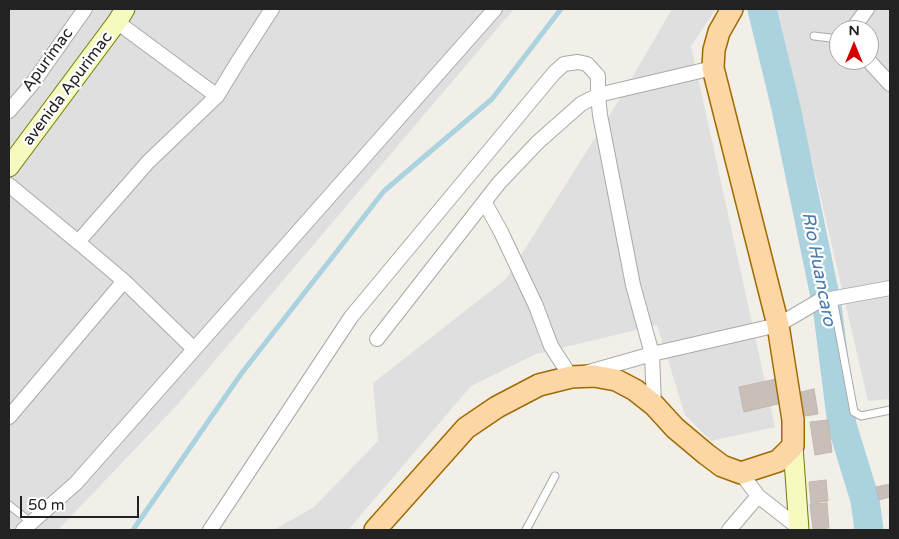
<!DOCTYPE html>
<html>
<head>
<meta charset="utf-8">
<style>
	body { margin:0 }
	#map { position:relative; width:899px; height:539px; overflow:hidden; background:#f2efe9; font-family:"Varela Round",sans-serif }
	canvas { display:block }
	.frame { position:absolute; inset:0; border:10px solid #222; pointer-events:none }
	.north { position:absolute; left:829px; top:20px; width:50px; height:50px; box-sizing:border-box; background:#fff; border:1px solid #a7a7a7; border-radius:50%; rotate:0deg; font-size:14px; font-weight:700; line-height:20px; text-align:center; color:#222 }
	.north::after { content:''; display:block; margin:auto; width:18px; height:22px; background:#d40000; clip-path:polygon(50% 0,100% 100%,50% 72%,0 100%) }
	.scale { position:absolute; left:20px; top:496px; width:119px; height:22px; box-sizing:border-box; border:2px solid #222; border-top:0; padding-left:6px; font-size:15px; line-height:18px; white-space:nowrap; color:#222; -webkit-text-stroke:4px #fff; paint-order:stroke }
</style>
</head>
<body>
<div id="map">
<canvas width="899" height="539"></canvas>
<div class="frame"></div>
<div class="north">N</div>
<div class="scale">50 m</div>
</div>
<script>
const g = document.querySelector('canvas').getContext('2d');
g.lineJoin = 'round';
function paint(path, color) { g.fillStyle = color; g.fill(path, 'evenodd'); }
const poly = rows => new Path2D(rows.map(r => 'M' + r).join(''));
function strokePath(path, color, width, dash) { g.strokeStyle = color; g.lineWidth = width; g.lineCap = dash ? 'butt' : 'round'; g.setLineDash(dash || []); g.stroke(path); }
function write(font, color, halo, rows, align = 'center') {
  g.font = font + ' "Varela Round",sans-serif'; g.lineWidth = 4.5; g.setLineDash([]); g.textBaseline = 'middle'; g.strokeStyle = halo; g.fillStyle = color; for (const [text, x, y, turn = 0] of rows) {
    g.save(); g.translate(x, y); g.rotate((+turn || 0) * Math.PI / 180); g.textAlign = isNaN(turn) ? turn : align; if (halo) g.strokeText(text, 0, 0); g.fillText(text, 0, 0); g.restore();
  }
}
const residential = poly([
	[9,9,514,9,178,404,58,530,9,530],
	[672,9,716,9,691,46,775,427,711,441,685,415,657,325,536,354,471,386,348,530,274,530,314,507,378,441,373,383,506,279,619,100],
	[777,9,890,9,890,399,868,401],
	[839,30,869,30,869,60,839,60]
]);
const stream = poly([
	[133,530,241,374,384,191,492,99,561,9]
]);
const river = poly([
	[762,9,786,108,827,306,842,425,865,500,869,530]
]);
const building = poly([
	[776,379,782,403,744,412,739,387,776,379],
	[814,389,818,414,805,416,801,392,814,389],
	[828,420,832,452,815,455,810,422,828,420],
	[826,480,828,501,811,503,809,482,826,480],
	[890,484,890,497,879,500,876,487,890,484],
	[827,503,829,528,813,529,810,504,827,503]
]);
const lane = poly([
	[814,36,839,39],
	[833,299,854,412,861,416,890,410],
	[9,505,32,523],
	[526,530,555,476]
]);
const street = poly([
	[117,22,217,96],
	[852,30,867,9],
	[868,60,890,84],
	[9,111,32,84,85,9],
	[9,185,78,242,148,162,217,96,239,60,272,9],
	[485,203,501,232,536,306,551,346,571,377,652,354,778,325,819,301,890,288],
	[78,242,124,281,194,349],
	[377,339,499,183,538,142,581,104,598,95,713,68],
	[9,417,124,281],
	[741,473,758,496,799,528],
	[23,530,76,483,495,9],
	[210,530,351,317,554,73,564,64,578,62,587,64,598,76,598,95,600,115,633,285,652,354,654,405],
	[729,530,758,496]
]);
const secondary = poly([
	[9,167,117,22,125,9],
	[793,446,799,530]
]);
const primary = poly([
	[375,530,466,428,497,407,539,385,571,377,594,376,616,380,635,390,654,405,675,428,706,454,722,466,741,473,778,461,793,446,793,420,778,325,713,68,714,50,719,32,732,9]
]);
const streetNames = [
	["Apurímac",48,60,-54],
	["avenida Apurimac",68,89,-53]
];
const waterNames = [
	["Río Huancaro",818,269,79]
];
paint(residential, '#e0dfdf');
strokePath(stream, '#aad3df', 5);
strokePath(river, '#aad3df', 29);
paint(building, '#c7bfb8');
strokePath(building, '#c4b6ab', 1);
strokePath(lane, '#a9a9a9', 9);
strokePath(street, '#a9a9a9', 16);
strokePath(secondary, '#707d05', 21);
strokePath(primary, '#a06b00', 24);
strokePath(lane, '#fff', 7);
strokePath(street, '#fff', 14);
strokePath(secondary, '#f7fabf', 19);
strokePath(primary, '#fcd6a4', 21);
write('16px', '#222', '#fff', streetNames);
write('italic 18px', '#4a7aab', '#fff', waterNames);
</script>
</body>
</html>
